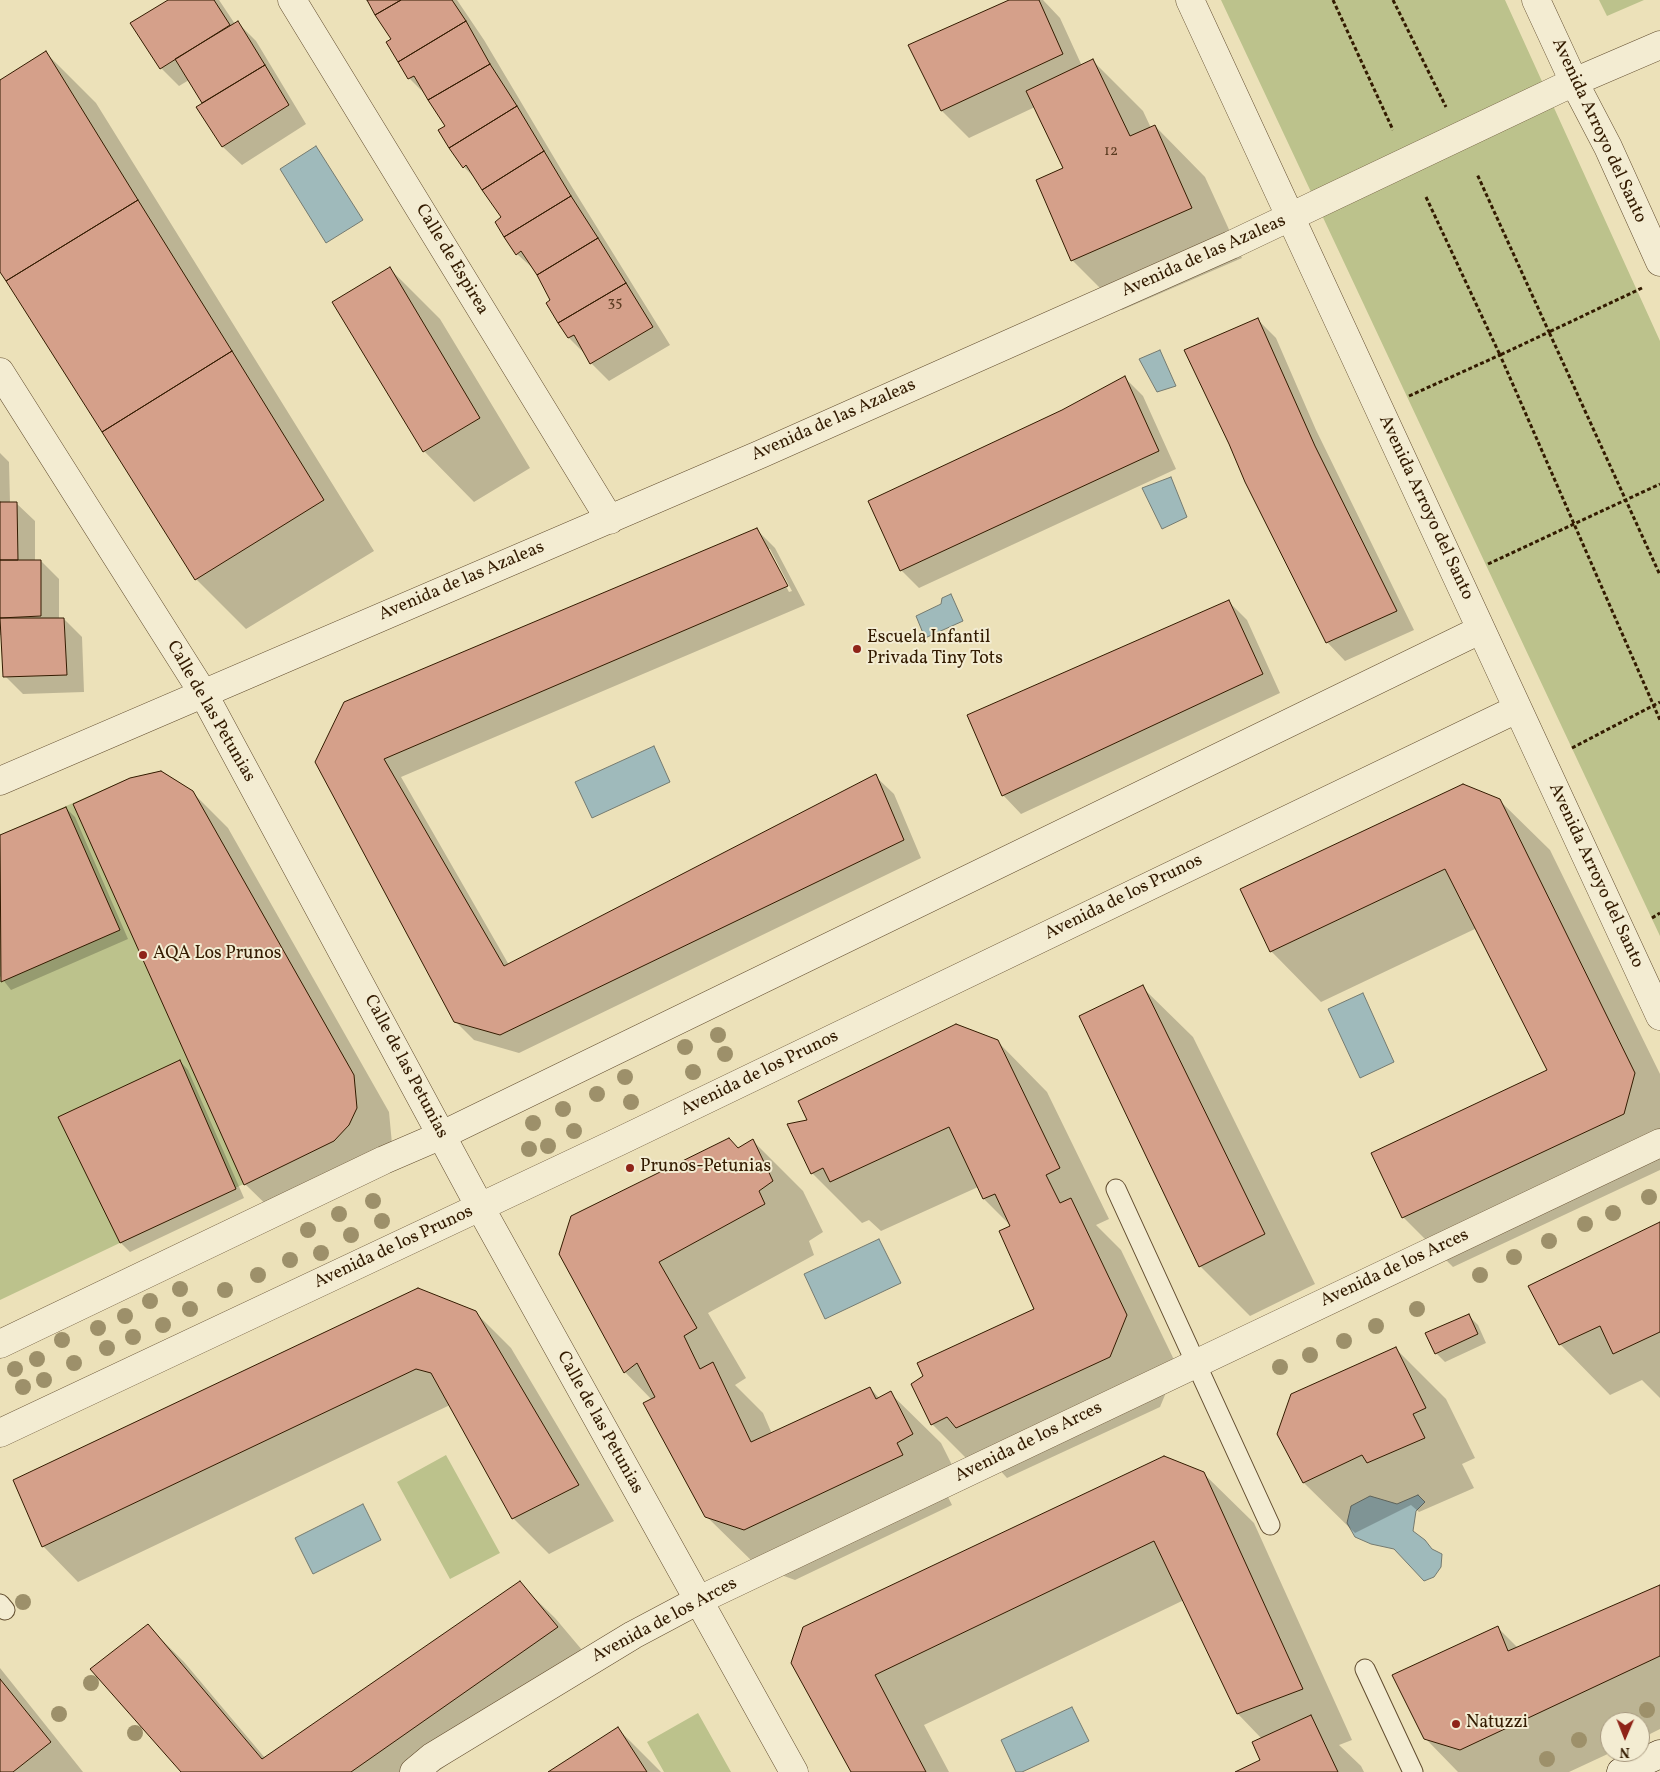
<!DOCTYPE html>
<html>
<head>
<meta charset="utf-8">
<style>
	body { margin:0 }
	#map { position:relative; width:1660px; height:1772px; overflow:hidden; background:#ece1b9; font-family:Vollkorn,serif }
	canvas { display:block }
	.north { position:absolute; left:1600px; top:1712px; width:50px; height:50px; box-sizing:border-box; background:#f3ecd2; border:1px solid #a6987e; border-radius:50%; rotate:181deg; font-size:14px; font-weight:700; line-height:20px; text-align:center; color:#331b00 }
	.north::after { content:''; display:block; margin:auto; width:18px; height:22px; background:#8f2418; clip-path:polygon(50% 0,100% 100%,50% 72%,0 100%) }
</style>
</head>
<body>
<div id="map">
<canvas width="1660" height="1772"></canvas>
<div class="north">N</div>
</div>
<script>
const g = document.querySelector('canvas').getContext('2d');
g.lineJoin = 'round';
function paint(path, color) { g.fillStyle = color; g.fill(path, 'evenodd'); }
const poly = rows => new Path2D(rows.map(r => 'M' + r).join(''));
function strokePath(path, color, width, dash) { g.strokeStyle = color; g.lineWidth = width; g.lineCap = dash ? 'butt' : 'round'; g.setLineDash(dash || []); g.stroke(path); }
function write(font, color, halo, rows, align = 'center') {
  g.font = font + ' Vollkorn,serif'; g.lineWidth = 4; g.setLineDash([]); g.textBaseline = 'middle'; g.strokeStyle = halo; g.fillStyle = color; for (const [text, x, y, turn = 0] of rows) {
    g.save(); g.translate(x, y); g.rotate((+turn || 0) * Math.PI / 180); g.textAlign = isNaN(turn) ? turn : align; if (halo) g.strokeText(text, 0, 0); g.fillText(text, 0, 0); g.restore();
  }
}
const green = poly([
	[1221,0,1505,0,1660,341,1660,936],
	[1599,0,1644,0,1607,16],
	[161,771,193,791,354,1075,357,1107,349,1125,334,1141,0,1300,0,835,130,778],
	[446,1455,500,1553,450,1579,397,1482],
	[698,1713,731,1772,664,1772,647,1742]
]);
const water = poly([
	[316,146,363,220,326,243,280,169,316,146],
	[1160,350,1176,386,1157,392,1139,359,1160,350],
	[1171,477,1187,517,1162,529,1142,488,1171,477],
	[951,594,963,621,925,638,916,616,941,604,942,598,951,594],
	[654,746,670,782,592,818,575,782,654,746],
	[1363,993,1394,1062,1360,1078,1328,1009,1363,993],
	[879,1239,901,1283,825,1319,804,1274,879,1239],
	[1418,1495,1425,1502,1416,1511,1413,1531,1425,1540,1432,1549,1442,1554,1441,1567,1434,1577,1424,1581,1394,1549,1371,1544,1355,1537,1347,1523,1351,1506,1370,1496,1397,1504,1418,1495],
	[363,1504,381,1540,313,1574,295,1538,363,1504],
	[1072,1707,1089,1741,1022,1772,1016,1772,1001,1740,1072,1707]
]);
const shadow = poly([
	[170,0,219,0,235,24,238,23,256,41,306,124,242,165,223,147,198,107,204,103,189,80,179,86,161,68],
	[366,0,457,0,484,40,562,171,670,345,609,381,591,363,586,355,569,338,536,271,517,254,502,217,479,182,464,167,447,127,427,96,409,78,393,40,373,7],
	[1012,0,1043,0,1060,18,1082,66,1093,61,1143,111,1151,128,1155,126,1205,177,1242,258,1122,310,1072,260,1064,168,1035,107,969,138,942,111],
	[46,53,96,103,374,551,246,629,196,579,0,267,0,81],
	[390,269,440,319,530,468,474,502,424,451],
	[1257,319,1276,338,1316,430,1414,630,1345,661,1327,642],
	[1125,378,1143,396,1176,469,919,588,901,570],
	[0,453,9,462,10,503,16,503,35,521,35,561,41,561,59,579,59,619,64,619,82,637,84,692,23,694,5,676,2,635,0,635],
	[757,530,775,548,805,605,401,777,509,965,875,776,894,794,921,858,519,1053,474,1040,455,1021,316,762],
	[767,549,770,549,792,591,789,592],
	[1229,602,1247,620,1280,693,1021,814,1003,795],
	[192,792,228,828,389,1112,392,1144,281,1219,245,1184],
	[1499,800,1550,850,1660,1074,1660,1170,1453,1267,1403,1217,1549,1071,1477,928,1321,1002,1271,951],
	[66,808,75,817,128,939,11,990,0,976,0,836],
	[1142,987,1193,1037,1315,1284,1250,1316,1200,1266],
	[997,1041,1047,1092,1109,1219,1096,1225,1121,1250,1177,1366,1160,1407,1007,1478,997,1467,983,1475,932,1424,913,1384,1036,1310,1012,1227,984,1199,978,1187,881,1231,869,1220,862,1223,812,1173,809,1121],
	[180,1061,188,1070,244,1198,130,1252,121,1243,60,1118],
	[753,1141,803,1191,823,1232,809,1241,814,1255,708,1313,746,1378,735,1385,763,1413,772,1434,870,1388,880,1399,890,1393,941,1443,962,1485,946,1493,952,1505,795,1580,757,1566,706,1516,652,1400,625,1372,560,1254],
	[1660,1224,1660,1398,1642,1380,1610,1395,1560,1344],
	[475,1312,511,1348,614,1521,549,1554,513,1518,450,1405,78,1582,43,1546],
	[1469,1316,1478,1325,1486,1343,1445,1362,1437,1354,1427,1334],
	[1396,1349,1446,1399,1475,1458,1462,1464,1474,1488,1419,1512,1411,1505,1355,1533,1304,1483,1278,1434],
	[1203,1473,1254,1523,1352,1740,1339,1745,1361,1766,1364,1772,1238,1772,1262,1761,1262,1739,1238,1714,1184,1600,924,1725,949,1772,852,1772,793,1663],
	[519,1583,555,1618,593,1663,437,1772,183,1772,148,1626,184,1662,265,1758],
	[1660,1586,1660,1729,1640,1739,1640,1722,1610,1722,1610,1752,1612,1752,1569,1772,1458,1772,1425,1738,1498,1628,1518,1648],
	[0,1668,83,1772,0,1772],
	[618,1729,661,1772,550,1772]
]);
const building = poly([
	[168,0,214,0,230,25,160,69,130,23,168,0],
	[367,0,401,0,375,15,367,0],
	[401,0,452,0,466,21,398,62,386,42,391,39,375,15,401,0],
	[1009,0,1039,0,1063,54,941,111,908,45,1009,0],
	[238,21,265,65,202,103,175,59,238,21],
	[466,21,490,64,428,100,414,76,408,79,398,62,466,21],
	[46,51,138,200,6,281,0,272,0,80,46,51],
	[1093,59,1130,136,1155,125,1192,208,1071,261,1036,180,1063,168,1026,91,1093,59],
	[490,64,517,106,449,148,438,130,445,126,428,100,490,64],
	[265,65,289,105,222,147,196,107,265,65],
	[517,106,544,151,482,190,466,165,463,168,449,148,517,106],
	[544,151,571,196,504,237,495,222,501,217,482,190,544,151],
	[571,196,598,238,537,275,521,251,516,255,504,237,571,196],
	[138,200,232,351,102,432,6,281,138,200],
	[598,238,626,283,558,323,546,303,550,300,537,275,598,238],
	[390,267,480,418,423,452,332,302,390,267],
	[626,283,653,327,590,364,574,335,568,338,558,323,626,283],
	[1258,318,1315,446,1397,611,1326,643,1245,482,1229,444,1184,350,1258,318],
	[232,351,324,500,195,580,102,432,232,351],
	[1125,376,1159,451,900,571,868,501,1062,410,1125,376],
	[0,502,17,502,18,560,0,560,0,502],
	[757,528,788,586,384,759,504,966,876,774,904,840,500,1035,454,1022,315,762,344,702,757,528],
	[0,560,41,560,41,616,0,618,0,560],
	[1229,600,1263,674,1002,796,967,715,1229,600],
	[0,618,64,618,67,675,3,677,0,618],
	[161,771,193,791,354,1075,357,1108,349,1125,334,1141,244,1185,73,804,130,778,161,771],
	[1463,784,1500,799,1635,1073,1624,1114,1402,1218,1371,1153,1547,1070,1445,869,1270,952,1240,889,1463,784],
	[66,807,120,930,1,982,0,835,66,807],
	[1143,985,1265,1234,1199,1267,1079,1016,1143,985],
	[956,1024,998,1040,1060,1168,1046,1175,1060,1203,1071,1198,1127,1315,1110,1357,956,1428,947,1417,931,1425,911,1384,923,1376,917,1363,1034,1309,999,1231,1010,1226,995,1194,983,1199,949,1127,830,1182,823,1168,811,1174,787,1124,807,1120,798,1101,956,1024],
	[180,1060,236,1189,120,1243,58,1117,180,1060],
	[729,1138,738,1148,753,1139,773,1181,759,1191,765,1204,659,1262,697,1328,684,1336,700,1369,713,1362,751,1442,870,1387,876,1399,891,1391,913,1434,897,1443,903,1455,744,1530,705,1517,643,1403,655,1397,637,1363,624,1373,559,1254,571,1216,729,1138],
	[1660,1222,1660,1332,1613,1354,1600,1326,1559,1345,1528,1286,1660,1222],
	[418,1288,476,1311,579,1485,512,1519,431,1373,416,1369,42,1547,13,1480,418,1288],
	[1469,1314,1478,1334,1435,1354,1425,1333,1469,1314],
	[1396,1347,1426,1408,1413,1414,1425,1438,1367,1463,1362,1455,1303,1483,1277,1434,1291,1394,1396,1347],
	[1164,1456,1204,1472,1303,1689,1237,1714,1154,1541,875,1675,926,1772,851,1772,791,1663,803,1627,1164,1456],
	[520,1581,558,1627,351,1772,181,1772,90,1669,148,1624,262,1759,520,1581],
	[1660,1585,1660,1656,1460,1750,1424,1739,1392,1675,1498,1626,1508,1651,1660,1585],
	[0,1679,51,1742,13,1772,0,1772,0,1679],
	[1311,1715,1338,1772,1235,1772,1260,1760,1252,1742,1311,1715],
	[618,1727,647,1772,548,1772,618,1727]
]);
const path = poly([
	[1333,0,1393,130],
	[1393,0,1446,107],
	[1426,197,1500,355,1549,332,1477,174],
	[1642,288,1549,332,1660,575],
	[1409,396,1500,355,1660,720],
	[1488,564,1660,484],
	[1572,748,1660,702],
	[1652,918,1660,913]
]);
const lane = poly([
	[1116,1189,1270,1525],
	[0,1604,5,1610],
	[1365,1669,1413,1772]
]);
const street = poly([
	[292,0,610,520],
	[1190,0,1660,1016],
	[1536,0,1574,82,1608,147,1660,262],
	[0,372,203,693,480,1207,794,1772],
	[0,781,761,454,1231,245,1574,82,1660,45],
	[0,1344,384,1160,442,1135,1480,630],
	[0,1433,620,1141,1517,709],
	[414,1772,432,1757,633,1635,697,1601,1660,1143]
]);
const secondary = poly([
	[1621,1772,1660,1754]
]);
const trees = [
	[718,1035],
	[685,1047],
	[725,1054],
	[693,1072],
	[625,1077],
	[597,1094],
	[631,1102],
	[563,1109],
	[533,1123],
	[574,1131],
	[548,1146],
	[529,1149],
	[1649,1197],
	[373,1201],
	[1613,1213],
	[339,1214],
	[382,1221],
	[1585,1224],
	[308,1230],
	[351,1235],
	[1549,1241],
	[321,1253],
	[1514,1257],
	[290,1260],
	[258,1275],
	[1480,1275],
	[180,1289],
	[225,1290],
	[150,1301],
	[190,1309],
	[1417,1309],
	[125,1316],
	[163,1325],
	[1376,1326],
	[98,1328],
	[133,1337],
	[62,1340],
	[1344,1341],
	[107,1348],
	[1310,1355],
	[37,1359],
	[74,1363],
	[1280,1367],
	[15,1369],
	[44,1380],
	[23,1387],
	[23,1602],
	[91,1683],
	[1647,1710],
	[59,1714],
	[135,1733],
	[1579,1740],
	[1547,1759]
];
const markers = [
	[857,649,5,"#8f2418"],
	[143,955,5,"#8f2418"],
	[630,1168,5,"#8f2418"],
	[1456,1724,5,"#8f2418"]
];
const numberNames = [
	["12",1111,152],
	["35",615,303]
];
const streetNames = [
	["Avenida Arroyo del Santo",1598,131,65],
	["Avenida de las Azaleas",1204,257,-24],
	["Calle de Espirea",451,260,59],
	["Avenida de las Azaleas",834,421,-24],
	["Avenida Arroyo del Santo",1425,508,65],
	["Avenida de las Azaleas",462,582,-23],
	["Calle de las Petunias",210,712,60],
	["Avenida Arroyo del Santo",1595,876,65],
	["Avenida de los Prunos",1124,898,-26],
	["Calle de las Petunias",405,1067,62],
	["Avenida de los Prunos",760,1074,-26],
	["Avenida de los Prunos",394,1248,-25],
	["Avenida de los Arces",1395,1269,-25],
	["Calle de las Petunias",599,1423,61],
	["Avenida de los Arces",1029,1443,-26],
	["Avenida de los Arces",665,1621,-28]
];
const poiNames = [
	["Escuela Infantil",867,639],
	["Privada Tiny Tots",867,660],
	["AQA Los Prunos",153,955],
	["Prunos-Petunias",640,1168],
	["Natuzzi",1466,1724]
];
paint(green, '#bcc28c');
paint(water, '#9fbabb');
strokePath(water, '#747a70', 1);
paint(shadow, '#0003');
paint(building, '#d5a08a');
strokePath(building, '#331b00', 1);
strokePath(lane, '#614c2e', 21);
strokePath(street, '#614c2e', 29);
strokePath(secondary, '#331b00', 29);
strokePath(path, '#331b00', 3, [4, 2.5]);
strokePath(lane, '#f3ecd2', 19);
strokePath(street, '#f3ecd2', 28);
strokePath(secondary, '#f3ecd2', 28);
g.fillStyle = '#9d906a';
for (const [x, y] of trees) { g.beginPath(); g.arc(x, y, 8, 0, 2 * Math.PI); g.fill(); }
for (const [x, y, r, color] of markers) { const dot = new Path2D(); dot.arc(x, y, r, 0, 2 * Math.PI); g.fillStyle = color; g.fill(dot); strokePath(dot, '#f3ecd2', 2); }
write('15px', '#5c3c22', null, numberNames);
write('18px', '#331b00', '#f3ecd2', streetNames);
write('18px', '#331b00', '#f3ecd2', poiNames, 'left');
</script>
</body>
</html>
